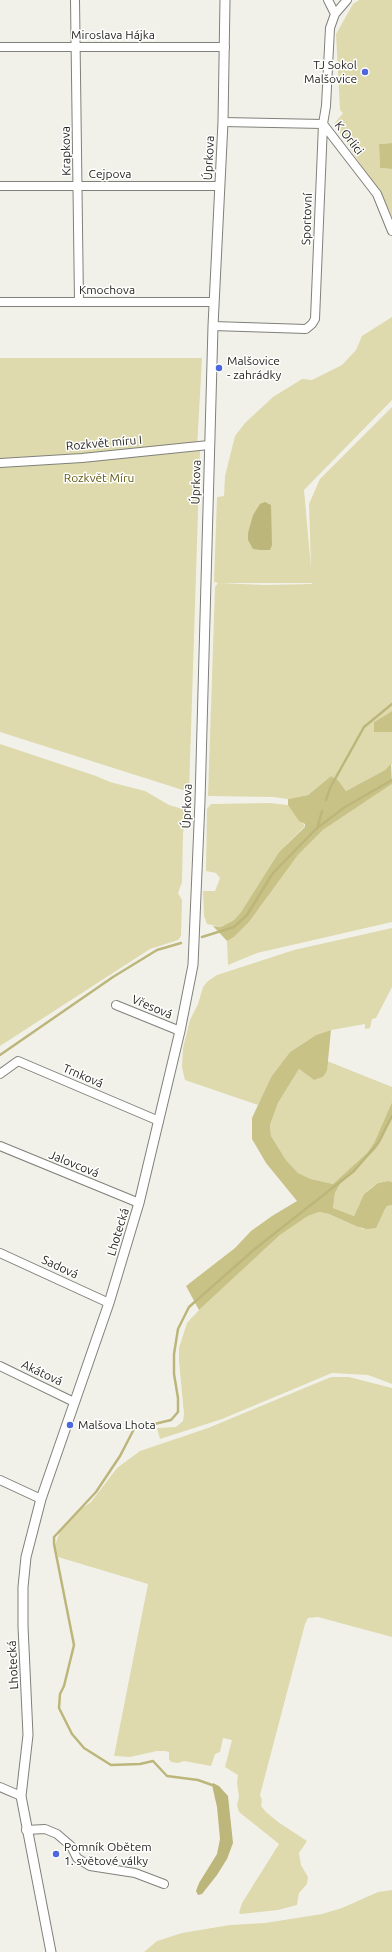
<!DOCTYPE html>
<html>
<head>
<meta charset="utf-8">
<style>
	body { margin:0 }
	canvas { display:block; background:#f1f1ea }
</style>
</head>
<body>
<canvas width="392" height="1952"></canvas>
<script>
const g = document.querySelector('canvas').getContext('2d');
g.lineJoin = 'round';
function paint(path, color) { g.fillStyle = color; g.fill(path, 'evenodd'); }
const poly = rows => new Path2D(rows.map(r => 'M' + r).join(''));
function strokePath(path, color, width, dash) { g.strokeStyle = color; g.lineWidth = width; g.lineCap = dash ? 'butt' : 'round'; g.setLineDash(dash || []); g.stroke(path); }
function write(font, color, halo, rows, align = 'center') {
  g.font = font + ' Ubuntu,sans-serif'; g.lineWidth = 3; g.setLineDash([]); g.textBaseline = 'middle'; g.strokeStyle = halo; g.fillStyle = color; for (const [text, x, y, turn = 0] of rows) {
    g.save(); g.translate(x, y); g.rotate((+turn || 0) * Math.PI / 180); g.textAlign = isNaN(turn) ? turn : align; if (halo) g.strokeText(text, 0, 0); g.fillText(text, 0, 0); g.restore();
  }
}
const green = poly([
	[359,0,392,0,392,143,379,144,380,168,392,169,392,217,384,200,334,124,343,113,340,110,336,34,353,4],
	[392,317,392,400,304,490,311,568,309,504,320,479,392,407,392,711,374,722,374,732,392,732,392,764,385,770,346,791,338,780,331,776,308,795,288,799,273,797,208,796,215,587,218,583,214,582,217,497,224,496,225,476,235,436,245,423,273,397,302,379,312,380,342,365,356,350,362,336],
	[219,583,312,583,312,584,265,585],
	[0,358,202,358,197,449,200,450,189,792,0,732],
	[0,744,96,776,110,782,145,791,169,805,186,810,183,834,182,882,178,893,182,900,181,936,178,940,150,949,0,1046],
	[392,784,392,922,257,953,228,965,227,941,234,937,249,922,298,855,323,830],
	[269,803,288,805,305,826,279,852,241,912,234,920,221,927,207,924,204,916,203,891,215,891,220,878,216,873,206,871,207,809,211,804],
	[392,928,392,987,376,1018,372,1019,370,1028,365,1029,365,1024,331,1030,316,1035,290,1052,271,1077,258,1105,185,1080,182,1067,183,1048,190,1020,198,1004,203,987,208,981,217,975,294,950],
	[327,1061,392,1087,392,1102,374,1143,367,1153,333,1184,311,1179,298,1173,286,1160,271,1136,270,1125,278,1103,299,1069,314,1080,323,1077,327,1071],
	[392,1117,392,1182,388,1181,378,1183,371,1188,364,1194,354,1216,333,1208,335,1193,340,1184,375,1150],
	[392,1205,392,1384,368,1375,332,1373,222,1419,160,1439,157,1428,176,1427,183,1421,184,1414,179,1361,179,1348,187,1323,199,1310,280,1235,308,1216,319,1212,329,1214,363,1229,381,1216,387,1206],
	[331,1377,349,1377,392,1388,392,1637,318,1617,308,1618,305,1624,260,1795,262,1800,261,1806,266,1812,278,1822,307,1841,299,1853,301,1865,308,1877,307,1884,299,1893,297,1905,278,1910,241,1914,239,1913,242,1903,279,1844,239,1812,237,1805,239,1797,237,1783,238,1775,225,1767,232,1740,223,1738,220,1752,215,1754,211,1766,184,1761,178,1763,171,1762,169,1759,169,1752,165,1751,157,1751,130,1757,114,1756,148,1584,58,1557,55,1545,60,1531,78,1511,91,1502,117,1468,140,1451,208,1428],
	[392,1890,392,1952,144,1952,157,1941,182,1933,230,1925,265,1923,322,1914,342,1908,378,1892]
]);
const forest = poly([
	[392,143,392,169,380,168,379,144],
	[392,711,392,732,374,732,374,722],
	[391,764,392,784,323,830,298,855,249,922,234,937,227,941,213,926,221,927,234,920,241,912,279,852,305,827,305,824,299,821,288,805,288,799,308,795,331,776,338,780,346,791,385,770],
	[331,1030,327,1071,323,1077,314,1080,299,1069,278,1103,270,1125,271,1136,286,1160,298,1173,311,1179,333,1184,367,1153,374,1143,392,1102,392,1117,382,1139,375,1150,340,1184,335,1193,333,1208,354,1216,364,1194,378,1183,388,1181,392,1182,392,1205,387,1206,384,1211,376,1228,367,1229,358,1227,329,1214,319,1212,308,1216,280,1235,199,1310,186,1286,235,1248,251,1231,272,1216,297,1201,266,1163,252,1139,252,1118,271,1077,290,1052,316,1035]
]);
const water = poly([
	[265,502,271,505,272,545,270,550,260,550,253,549,248,540,248,533,253,515,260,504],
	[213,1783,219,1786,228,1796,233,1843,227,1859,217,1875,202,1894,198,1895,196,1891,199,1883,217,1854,220,1839,217,1807,212,1785]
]);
const stream = poly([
	[326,800,330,788,364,727,392,704],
	[317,829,322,811],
	[202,937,234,927,247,915,273,873,316,829,345,807,392,780],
	[0,1055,113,977,157,950,181,943],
	[212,1785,198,1780,167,1776,153,1761,140,1764,111,1765,84,1748,72,1734,59,1708,60,1694,64,1686,74,1645,54,1544,54,1537,96,1492,120,1456,134,1429,171,1420,178,1412,178,1398,174,1374,174,1354,178,1329,189,1307,256,1248,354,1171,378,1143,392,1116]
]);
const minor = poly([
	[75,0,79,302],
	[335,14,347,0],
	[0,47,225,47],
	[223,122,323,124],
	[323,124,377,194,392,231],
	[0,186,219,186],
	[0,302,214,302],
	[213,326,306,329,312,324,315,319,323,124,326,106,330,28,335,14,328,0],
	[0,463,82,458,209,445],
	[116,1005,180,1031],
	[0,1074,18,1061,159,1121],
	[0,1146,139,1203],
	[0,1253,109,1303],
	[0,1366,74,1402],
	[0,1480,41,1499],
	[0,1787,21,1796],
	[26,1830,45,1829,57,1834,71,1846,77,1858,90,1866,135,1873,164,1884]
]);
const tertiary = poly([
	[51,1952,21,1796,28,1735,23,1626,23,1587,26,1557,41,1499,109,1303,139,1203,180,1031,193,965,200,801,213,326,223,122,225,0]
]);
const markers = [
	[365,72,4,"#4e67dc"],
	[219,368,4,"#4e67dc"],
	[70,1425,4,"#4e67dc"],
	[56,1854,4,"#4e67dc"]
];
const streetNames = [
	["Miroslava Hájka",113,35],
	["K Orlici",349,138,52],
	["Krapkova",66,151,-91],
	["Úprkova",209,158,-87],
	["Cejpova",110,174],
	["Sportovní",307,219,-88],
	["Kmochova",107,290],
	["Rozkvět míru I",104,443,-5],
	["Úprkova",196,482,-88],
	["Úprkova",187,806,-88],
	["Vřesová",152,1007,23],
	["Trnková",83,1076,23],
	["Jalovcová",74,1164,22],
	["Lhotecká",118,1232,-73],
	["Sadová",60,1267,25],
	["Akátová",42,1373,25],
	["Lhotecká",13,1665,-93]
];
const poiNames = [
	["TJ Sokol",357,65,"right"],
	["Malšovice",357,79,"right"],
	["Malšovice",227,361],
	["- zahrádky",227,375],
	["Malšova Lhota",78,1425],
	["Pomník Obětem",64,1847],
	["1. světové války",64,1861]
];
const parkNames = [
	["Rozkvět Míru",99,478]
];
paint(green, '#dedaad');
paint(forest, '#c9c286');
paint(water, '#bdb67b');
strokePath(stream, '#bdb67b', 2.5);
strokePath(minor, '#81817b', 10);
strokePath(tertiary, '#81817b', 11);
strokePath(minor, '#fff', 8);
strokePath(tertiary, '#fff', 9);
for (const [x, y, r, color] of markers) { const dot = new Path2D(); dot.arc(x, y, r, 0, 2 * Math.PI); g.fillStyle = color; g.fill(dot); strokePath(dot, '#fffffe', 1.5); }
write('12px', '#201f1d', '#fffffe', streetNames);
write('12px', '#201f1d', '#fffffe', poiNames, 'left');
write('12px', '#5f5711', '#fffffe', parkNames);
</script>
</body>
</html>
